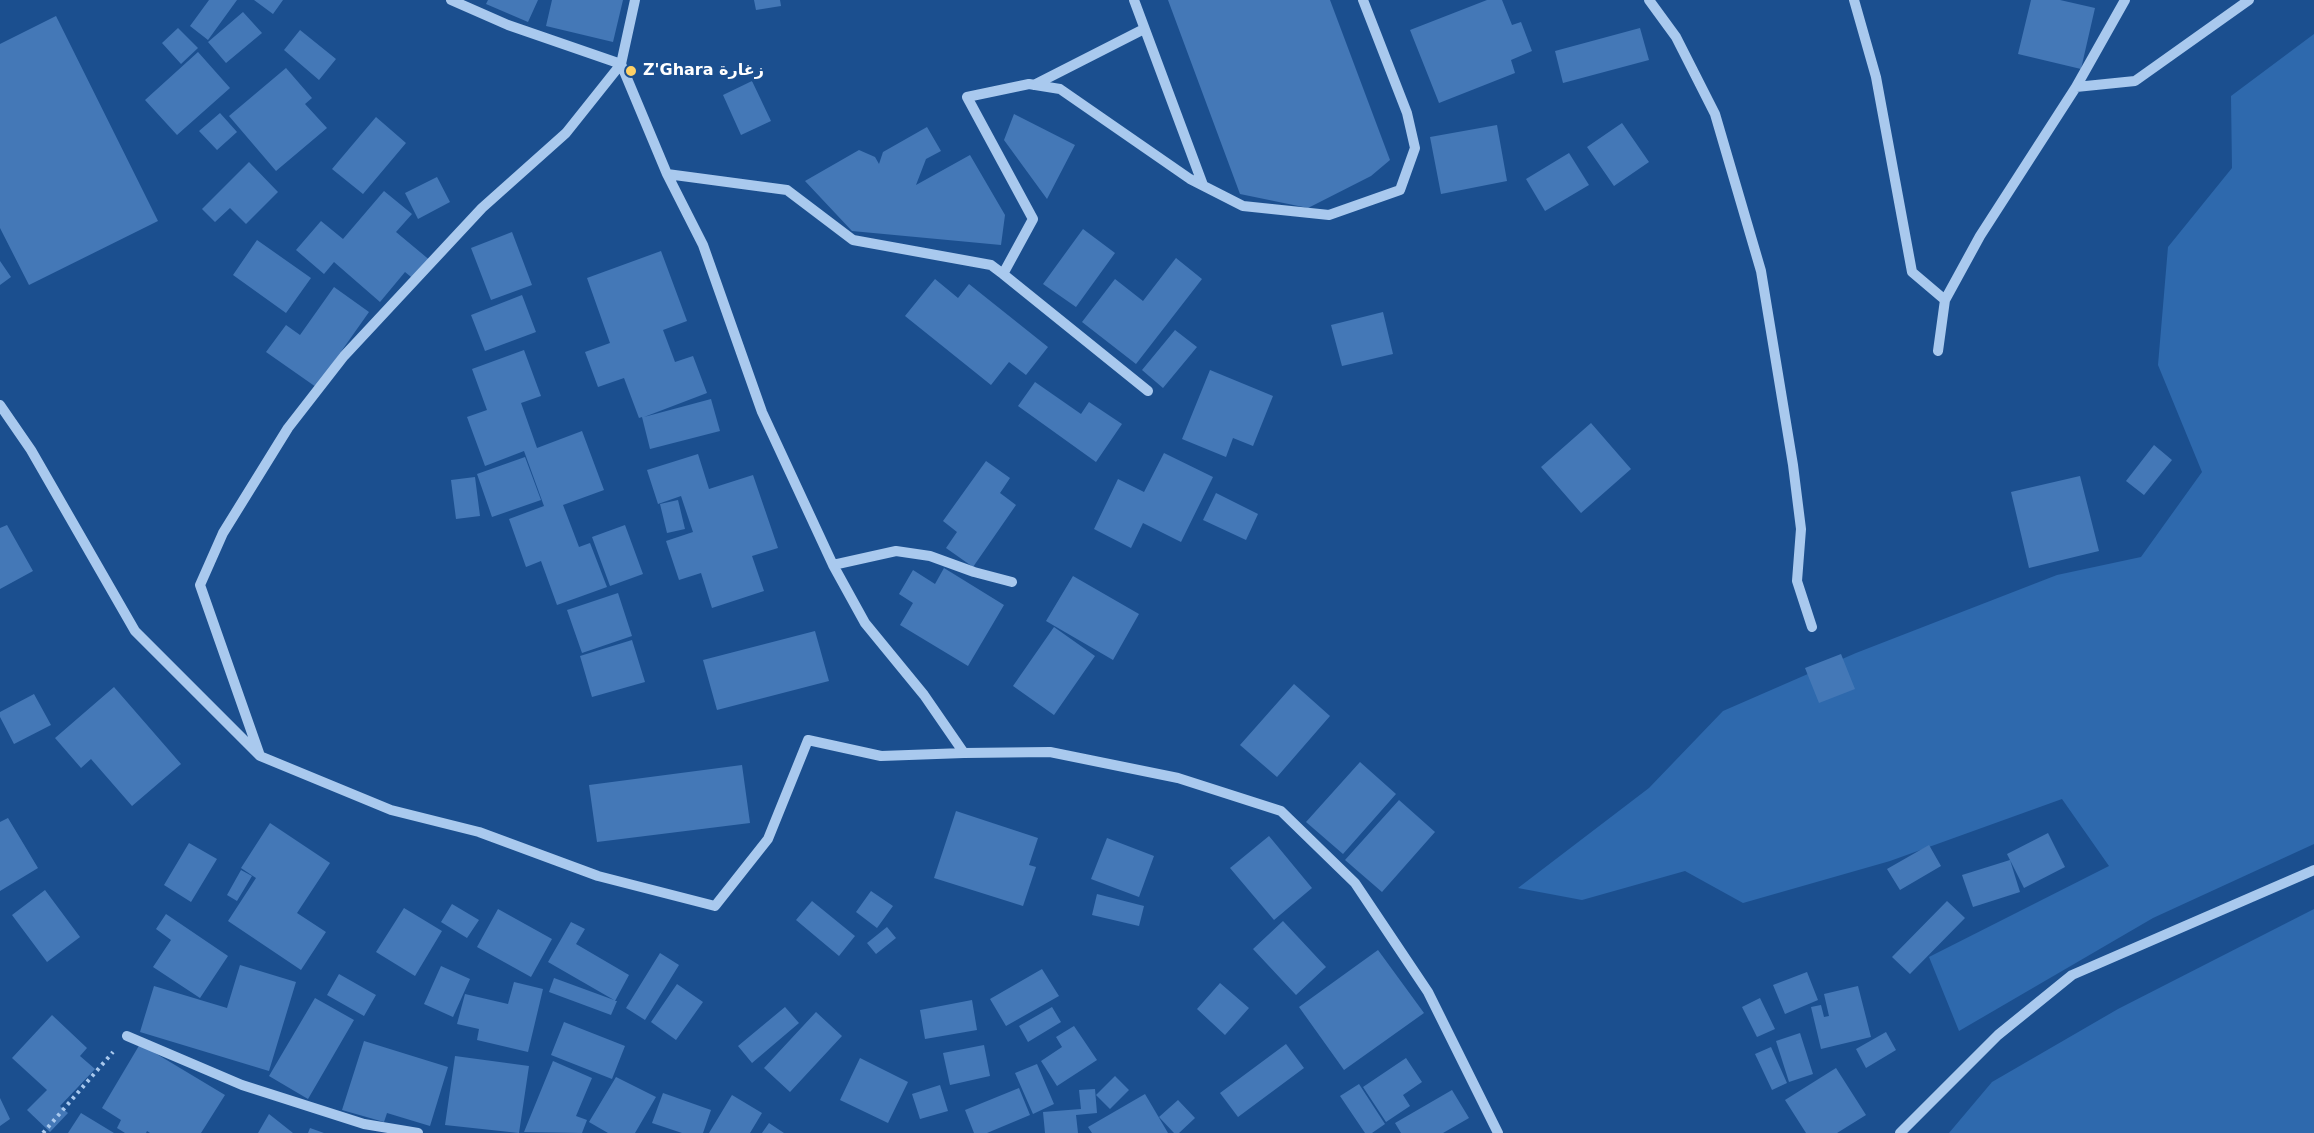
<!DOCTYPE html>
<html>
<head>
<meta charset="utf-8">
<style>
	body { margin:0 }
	canvas { display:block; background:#1b4f8f }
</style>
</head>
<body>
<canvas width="2314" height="1133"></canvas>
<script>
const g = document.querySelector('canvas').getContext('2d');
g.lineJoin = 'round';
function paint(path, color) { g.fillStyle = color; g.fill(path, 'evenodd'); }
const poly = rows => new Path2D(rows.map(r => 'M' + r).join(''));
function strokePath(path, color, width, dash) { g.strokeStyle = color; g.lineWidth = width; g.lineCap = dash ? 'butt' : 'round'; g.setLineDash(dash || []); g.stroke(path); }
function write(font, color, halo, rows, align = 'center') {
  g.font = font + ' "DejaVu Sans","Noto Naskh Arabic",sans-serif'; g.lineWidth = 6; g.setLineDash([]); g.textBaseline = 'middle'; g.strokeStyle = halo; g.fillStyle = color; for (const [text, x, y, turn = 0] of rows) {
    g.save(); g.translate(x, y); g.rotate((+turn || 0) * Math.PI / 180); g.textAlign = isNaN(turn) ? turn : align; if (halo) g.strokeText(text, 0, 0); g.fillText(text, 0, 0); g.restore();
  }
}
const green = poly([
	[2314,34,2314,844,2153,918,1959,1031,1929,957,2109,866,2062,799,1890,861,1743,903,1685,871,1582,900,1518,888,1649,788,1723,711,1856,653,2057,575,2141,557,2202,472,2158,365,2168,247,2232,168,2231,96],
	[2314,909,2314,1133,1949,1133,1992,1082,2118,1009]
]);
const building = poly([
	[209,0,237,0,208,40,190,26],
	[254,0,283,0,273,14],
	[488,0,538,0,528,22,486,4],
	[552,0,623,0,613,42,546,26],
	[754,0,780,0,781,6,756,10],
	[1168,0,1330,0,1390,160,1371,176,1308,208,1240,194],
	[1487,0,1502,0,1512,25,1521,22,1532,51,1511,60,1515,73,1439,103,1410,30],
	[2031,0,2060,0,2095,8,2081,69,2018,54],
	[243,12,262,33,226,63,208,42],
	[56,16,158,221,29,285,0,228,0,44],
	[178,28,198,48,181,64,162,43],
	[1640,28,1649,60,1563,83,1555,51],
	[300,30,336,59,319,80,284,50],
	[198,52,230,88,177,135,145,100],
	[286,68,312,98,305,104,327,128,276,171,229,116],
	[752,81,771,121,741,135,723,95],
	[220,113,237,132,217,150,199,131],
	[1014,114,1075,145,1047,199,1004,140],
	[376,117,406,143,363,194,332,169],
	[1622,123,1649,162,1614,186,1587,147],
	[1497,125,1507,181,1441,194,1430,137],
	[927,127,941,151,926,159,916,185,970,155,1005,215,1001,245,852,231,805,181,859,150,875,157,879,164,883,152],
	[1569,153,1589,185,1545,211,1526,179],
	[249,162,278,192,246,224,230,208,215,222,202,209],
	[437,177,450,202,418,219,405,193],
	[384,191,412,214,396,232,432,262,416,281,405,272,380,302,334,262,324,274,296,250,321,221,343,239],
	[1083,229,1115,253,1076,307,1043,284],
	[512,232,532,285,491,300,471,248],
	[257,240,311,278,286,313,233,275],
	[661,251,687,321,663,330,675,362,693,356,707,393,644,417,711,399,720,431,650,449,642,417,639,418,624,378,598,387,585,352,610,343,587,278],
	[1176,258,1202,279,1136,364,1082,322,1115,279,1143,301],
	[0,261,11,277,0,285],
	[935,279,958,298,969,284,1048,347,1026,375,1009,362,991,385,905,316],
	[334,287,369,312,316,387,266,352,286,325,300,335],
	[522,295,536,332,485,351,471,315],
	[1383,312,1393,354,1342,366,1331,325],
	[1175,330,1197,347,1163,388,1142,370],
	[524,350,541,396,521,403,537,448,582,431,604,490,563,505,579,547,590,543,607,587,557,605,541,561,526,567,509,519,544,506,524,451,485,466,467,417,487,410,472,369],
	[1210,370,1273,396,1253,446,1233,438,1226,457,1182,439],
	[1035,382,1081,414,1089,402,1122,424,1096,462,1018,406],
	[1591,423,1631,469,1581,513,1541,467],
	[2154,445,2172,460,2144,495,2126,481],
	[1164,453,1213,477,1181,542,1143,523,1131,548,1094,529,1118,479,1144,492],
	[698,454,709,489,753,475,778,548,752,556,764,591,712,608,701,573,679,580,666,541,693,532,681,496,658,504,647,470],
	[525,457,541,500,492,517,477,474],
	[986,461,1010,478,1000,493,1016,505,973,567,946,548,957,532,943,521],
	[2080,476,2099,551,2029,568,2011,492],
	[475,477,480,516,456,519,451,480],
	[1216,493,1258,514,1246,540,1203,520],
	[678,500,685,529,667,533,660,504],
	[7,525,33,571,0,589,0,528],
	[625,525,643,574,610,586,592,537],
	[944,568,1004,605,968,666,900,625,913,603,899,594,913,570,935,584],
	[1073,576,1139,614,1113,660,1046,621],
	[618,593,632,636,582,653,567,610],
	[1054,627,1095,656,1054,715,1013,686],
	[815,631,829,681,717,710,703,660],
	[632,640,645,682,592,697,580,656],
	[1841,654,1855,689,1819,703,1805,668],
	[1294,684,1330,716,1277,777,1240,745],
	[114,687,181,764,132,806,91,759,81,768,55,738],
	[34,694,51,725,14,744,0,717,0,712],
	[1360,762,1396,794,1343,854,1306,822],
	[742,765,750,823,597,842,589,785],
	[1399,800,1435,832,1382,892,1345,860],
	[956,811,1038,838,1029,865,1036,867,1023,906,934,878],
	[8,818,38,868,0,891,0,822],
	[270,823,330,863,297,913,326,932,301,970,228,921,256,878,241,868],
	[2048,833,2065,867,2024,888,2007,854],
	[1269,836,1312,888,1274,920,1230,868],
	[1107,838,1154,856,1139,897,1091,879],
	[189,843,217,859,191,902,164,885],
	[1929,845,1941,866,1900,890,1887,869],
	[2010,860,2020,892,1973,907,1962,875],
	[241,870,252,876,237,901,227,895],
	[45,890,80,937,47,962,12,915],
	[871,891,893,906,877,928,856,912],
	[1097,894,1144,906,1139,926,1092,915],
	[812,901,855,936,839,956,796,920],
	[1947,901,1965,918,1910,974,1892,957],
	[452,904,479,920,467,938,441,922],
	[404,908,442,931,415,976,376,952],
	[498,909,552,939,531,977,477,947],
	[166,914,228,956,200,998,153,967,171,940,156,929],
	[1283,921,1326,967,1296,995,1253,949],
	[571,922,585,929,576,944,629,975,615,1001,617,1001,611,1015,549,992,554,978,614,1000,548,962],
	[887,927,896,938,876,954,867,943],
	[1378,950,1424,1013,1344,1070,1299,1007],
	[660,953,679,965,645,1020,626,1008],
	[240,965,296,982,269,1071,140,1032,154,986,227,1008],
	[441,966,470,979,453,1017,424,1004],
	[1042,969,1059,996,1006,1026,990,999],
	[1807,972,1818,1000,1785,1014,1773,985],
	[339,974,376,995,364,1016,327,995],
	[514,982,543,989,528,1052,477,1040,479,1029,457,1024,465,994,508,1004],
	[1220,983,1249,1008,1225,1035,1197,1009],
	[677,984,703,1002,676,1040,651,1022],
	[1858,986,1871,1037,1821,1049,1811,1007,1821,1005,1824,1017,1829,1016,1824,994],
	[315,998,354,1020,308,1099,269,1076],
	[1760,998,1775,1029,1757,1037,1742,1007],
	[972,1000,977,1030,925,1039,920,1010],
	[785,1007,799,1023,752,1063,738,1046],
	[1052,1007,1061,1022,1028,1042,1019,1026],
	[816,1012,842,1036,790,1092,764,1068],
	[52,1015,87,1048,80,1056,95,1069,60,1106,68,1113,50,1132,27,1110,47,1090,12,1058],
	[564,1022,625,1046,612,1079,551,1055],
	[1074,1026,1097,1060,1057,1086,1041,1061,1062,1047,1056,1037],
	[1886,1032,1896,1050,1866,1068,1856,1049],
	[1800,1033,1813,1074,1789,1082,1776,1041],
	[364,1041,448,1067,430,1126,387,1113,384,1122,342,1110],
	[140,1044,225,1095,201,1133,150,1133,147,1131,146,1133,125,1133,117,1128,121,1120,102,1108],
	[1286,1044,1304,1068,1238,1117,1220,1093],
	[984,1045,990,1076,950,1085,943,1053],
	[1771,1047,1787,1083,1772,1090,1755,1054],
	[455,1056,529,1066,519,1133,445,1125],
	[860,1058,908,1082,888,1123,840,1100],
	[1406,1058,1422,1082,1403,1095,1410,1106,1386,1122,1363,1087],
	[553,1061,592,1078,576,1116,587,1120,582,1133,524,1132],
	[1037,1064,1054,1104,1033,1114,1015,1073],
	[1836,1068,1866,1115,1837,1133,1806,1133,1785,1100],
	[1115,1076,1129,1090,1110,1109,1096,1095],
	[616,1077,656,1097,635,1133,608,1133,589,1122],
	[1359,1084,1385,1124,1372,1133,1365,1133,1340,1096],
	[940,1085,948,1111,920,1119,912,1094],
	[1019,1088,1030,1115,987,1133,974,1133,965,1110],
	[1095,1089,1097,1113,1076,1115,1078,1133,1045,1133,1043,1112,1081,1109,1079,1090],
	[1452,1090,1469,1118,1443,1133,1401,1133,1395,1123],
	[663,1093,711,1110,703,1133,682,1133,652,1123],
	[1145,1094,1168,1133,1092,1133,1088,1127],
	[732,1095,762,1113,750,1133,709,1133],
	[0,1098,10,1119,0,1126],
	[1178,1100,1195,1118,1179,1133,1174,1133,1159,1117],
	[81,1113,114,1133,68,1133],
	[269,1114,293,1133,258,1133],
	[769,1123,784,1133,762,1133],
	[310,1128,324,1133,308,1133]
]);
const path = poly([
	[43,1133,113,1052]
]);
const minor = poly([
	[451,0,508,25,621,64],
	[1134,0,1203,185],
	[1649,0,1676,37,1715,114,1761,271,1793,465,1801,529,1797,581,1812,627],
	[1854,0,1876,77,1912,272,1945,300,1938,351],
	[621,64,667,174,703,245,762,412,833,565,865,623,924,695,964,753,1050,752,1178,778,1281,811,1355,883,1428,992,1498,1133],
	[1034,85,1144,29],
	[2076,87,2135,81,2249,0],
	[667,174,787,190,853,240,991,265,1003,274,1033,219,967,97,1029,84,1060,89,1190,179,1243,206,1329,215,1400,190,1415,148,1407,113,1363,0],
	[1003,274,1148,391],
	[1945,300,1980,236,2076,87,2125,0],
	[0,405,31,450,135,631,260,756,391,810,479,832,598,876,715,906,768,839,808,740,881,756,964,753],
	[833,565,896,551,930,556,974,572,1012,582],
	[259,753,200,585,223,533,288,428,344,356,482,208,566,133,621,64,635,0],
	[127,1036,242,1085,364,1124,418,1133],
	[1900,1133,1998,1035,2072,975,2314,870]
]);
const markers = [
	[631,71,6,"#ffd166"]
];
const poiNames = [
	["Z'Ghara زغارة",643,71]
];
paint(green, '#2e69ad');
paint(building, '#4478b7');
strokePath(path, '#a9c9ee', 4, [3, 4.5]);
strokePath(minor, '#a9c9ee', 10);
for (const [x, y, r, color] of markers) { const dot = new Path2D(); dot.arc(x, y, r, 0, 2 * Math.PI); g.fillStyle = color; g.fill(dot); strokePath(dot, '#1b4f8f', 2); }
write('bold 16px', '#fff', '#1b4f8f', poiNames, 'left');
</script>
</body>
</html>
